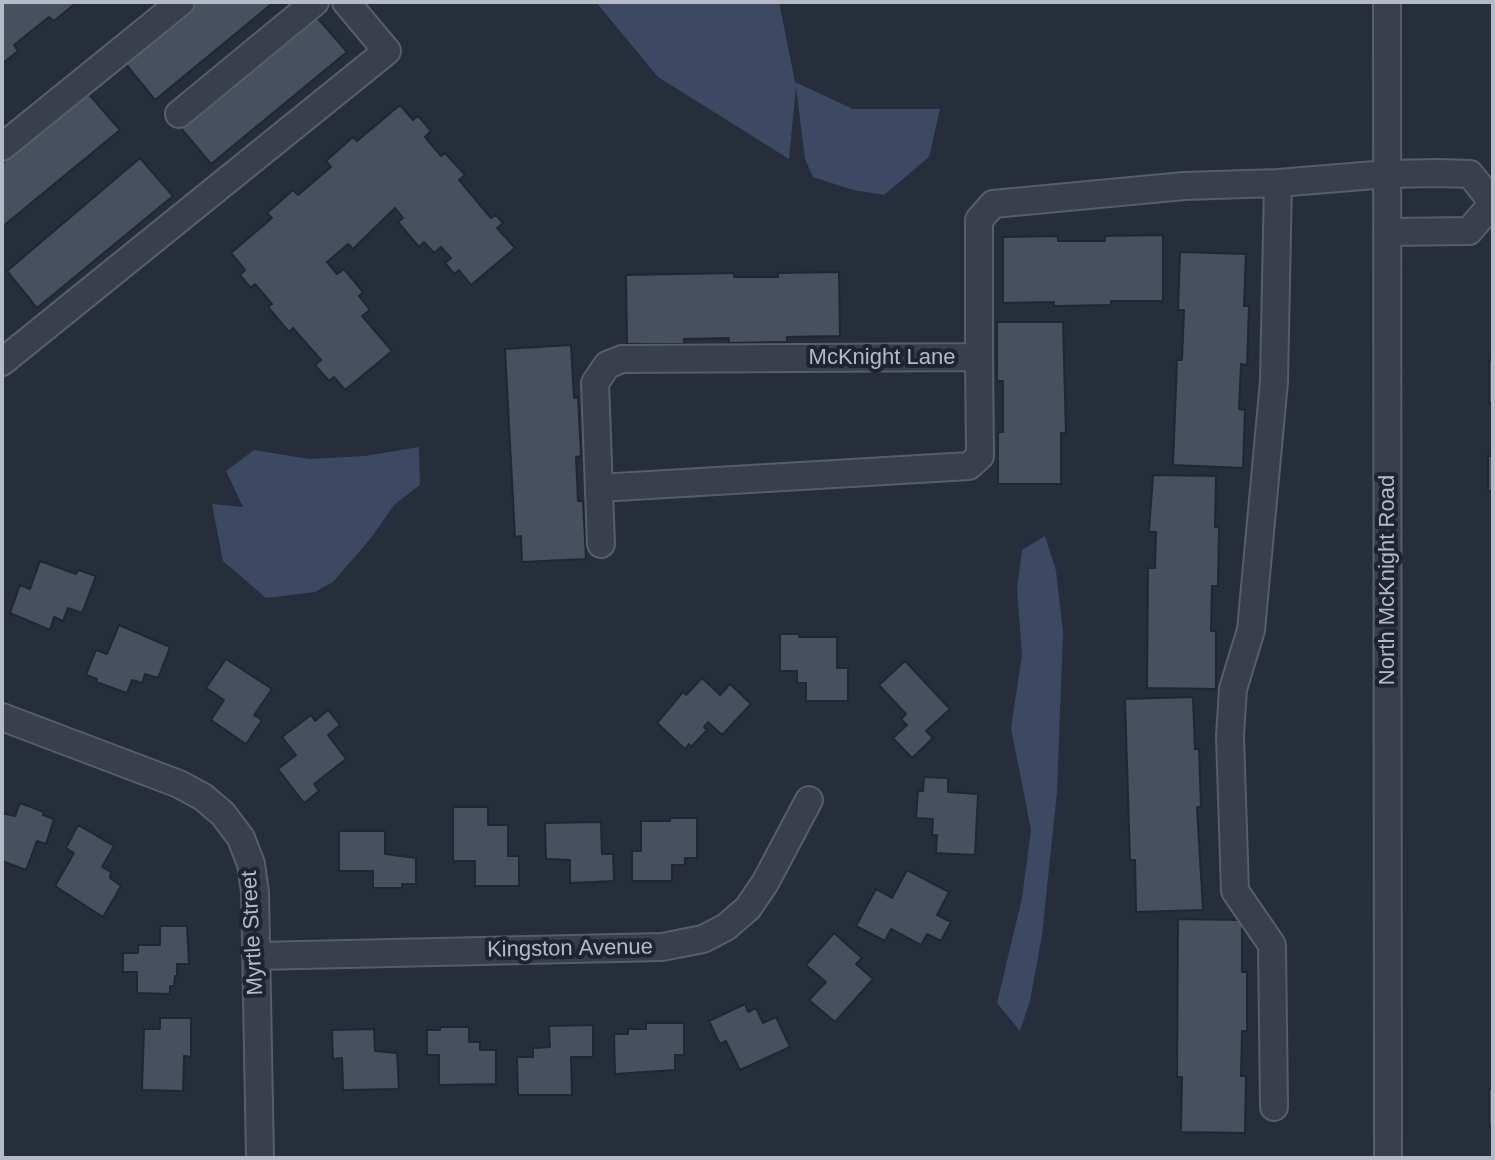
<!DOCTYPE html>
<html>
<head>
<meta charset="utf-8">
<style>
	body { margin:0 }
	#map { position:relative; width:1495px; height:1160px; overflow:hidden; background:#262d3b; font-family:Helvetica,sans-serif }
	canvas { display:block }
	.frame { position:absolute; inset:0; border:4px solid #b5bac7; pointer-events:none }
</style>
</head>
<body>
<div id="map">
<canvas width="1495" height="1160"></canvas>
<div class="frame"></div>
</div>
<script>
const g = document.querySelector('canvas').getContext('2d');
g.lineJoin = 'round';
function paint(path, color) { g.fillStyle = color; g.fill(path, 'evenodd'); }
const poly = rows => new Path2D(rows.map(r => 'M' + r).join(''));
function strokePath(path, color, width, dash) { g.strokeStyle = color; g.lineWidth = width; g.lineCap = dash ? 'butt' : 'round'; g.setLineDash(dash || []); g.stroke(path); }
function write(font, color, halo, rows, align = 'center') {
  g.font = font + ' Helvetica,sans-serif'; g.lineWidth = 8; g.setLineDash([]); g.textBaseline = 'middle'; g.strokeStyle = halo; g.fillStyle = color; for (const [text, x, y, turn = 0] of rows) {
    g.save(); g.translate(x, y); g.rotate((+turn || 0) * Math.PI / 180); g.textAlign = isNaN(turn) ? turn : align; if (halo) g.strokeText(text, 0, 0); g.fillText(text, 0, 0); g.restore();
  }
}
const water = poly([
	[596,2,779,2,795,82,853,109,940,109,929,157,884,195,853,190,813,177,805,159,796,87,789,159,658,77],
	[419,447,420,485,394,505,371,538,333,582,315,592,266,598,223,561,212,504,243,507,226,471,254,450,309,459,365,456],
	[1045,536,1056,571,1063,632,1057,792,1042,935,1030,1001,1020,1031,997,1003,1022,898,1031,830,1011,728,1022,655,1017,589,1022,550]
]);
const building = poly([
	[2,2,77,2,54,21,49,17,14,45,18,51,2,64,2,2],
	[197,2,274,2,155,100,125,63,197,2],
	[314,14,347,52,211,164,180,127,314,14],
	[87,92,120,130,2,227,2,164,87,92],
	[400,105,413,120,418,116,431,131,425,137,441,156,445,153,465,175,459,180,491,218,496,215,503,223,497,228,515,248,471,285,459,270,454,274,445,263,451,258,441,247,434,253,424,242,419,247,398,222,403,218,395,208,353,249,348,244,327,262,337,274,344,269,363,292,359,296,370,310,362,316,392,351,345,390,334,377,329,381,315,365,321,360,293,328,289,332,268,307,272,304,255,284,251,288,240,275,245,270,231,253,272,218,267,213,293,190,298,195,331,167,326,161,353,137,357,141,400,105],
	[140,158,173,196,37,308,7,271,140,158],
	[1163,235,1163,301,1111,301,1111,305,1054,306,1054,302,1003,303,1003,237,1058,236,1058,241,1105,241,1105,236,1163,235],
	[1180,252,1246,254,1244,306,1249,306,1247,365,1241,364,1239,409,1245,410,1243,468,1173,465,1177,360,1182,360,1184,310,1178,310,1180,252],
	[839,272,840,336,787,337,787,342,729,343,729,338,684,339,684,344,627,344,626,275,734,273,734,277,778,277,778,273,839,272],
	[997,322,1063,322,1066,433,1061,433,1061,484,998,484,998,432,1003,432,1003,381,997,381,997,322],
	[571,345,574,398,578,397,581,456,576,457,578,501,583,501,586,559,522,562,521,536,515,537,505,349,571,345],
	[1489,360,1493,360,1493,403,1489,403,1489,360],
	[1488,456,1493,456,1493,491,1488,491,1488,456],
	[1153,475,1216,476,1215,527,1219,527,1218,586,1212,586,1211,631,1216,631,1216,689,1147,688,1148,568,1155,568,1156,532,1149,532,1153,475],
	[40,561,76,574,78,570,96,576,82,613,68,608,63,621,54,617,50,630,10,613,20,585,30,589,40,561],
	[119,625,170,647,158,678,145,674,142,683,132,680,127,693,96,682,97,679,86,675,96,650,107,654,119,625],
	[780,634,799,634,799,637,837,637,837,668,848,668,848,701,806,701,806,683,797,683,797,671,780,671,780,634],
	[226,659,272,689,254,715,262,720,246,744,211,720,224,700,206,688,226,659],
	[905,661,950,709,926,731,933,738,912,758,893,738,907,725,901,719,906,714,879,685,905,661],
	[702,678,720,695,730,684,751,704,722,735,708,722,704,727,707,730,691,747,689,744,685,749,657,723,683,692,686,695,702,678],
	[1193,697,1195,749,1199,749,1201,807,1197,807,1203,910,1136,912,1135,860,1130,860,1125,699,1193,697],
	[328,710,340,725,328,735,346,759,314,784,319,791,304,803,278,769,296,755,282,737,311,715,315,721,328,710],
	[924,777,948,778,948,792,978,794,975,855,936,853,937,835,932,835,933,819,916,818,918,791,923,791,924,777],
	[20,803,44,812,43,815,54,819,46,844,37,841,26,870,2,861,2,813,15,816,20,803],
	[453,807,488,807,488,825,508,825,508,856,519,856,519,886,475,886,475,861,453,861,453,807],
	[670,818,697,818,697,858,685,858,685,865,672,865,672,881,632,881,632,851,641,851,641,821,670,821,670,818],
	[601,822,602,854,613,854,614,881,570,883,570,860,546,859,545,823,601,822],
	[78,825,114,846,102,867,111,872,110,878,121,886,103,917,55,886,74,853,66,848,78,825],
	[339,831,385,831,385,854,416,858,416,884,402,884,402,888,373,888,373,871,339,871,339,831],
	[907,870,949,892,937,915,951,922,941,941,927,934,921,945,891,929,885,941,856,926,876,889,892,898,907,870],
	[1178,919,1242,920,1242,972,1247,972,1247,1031,1242,1031,1241,1076,1246,1076,1245,1133,1181,1132,1182,1077,1177,1077,1178,919],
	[160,926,187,926,189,964,177,964,177,976,175,976,174,986,170,986,170,994,137,993,137,972,123,972,123,953,138,953,138,945,160,945,160,926],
	[834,933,862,958,856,964,873,979,835,1022,809,1000,826,982,806,965,834,933],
	[745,1004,748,1012,756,1008,763,1023,776,1017,790,1047,740,1070,726,1041,720,1044,709,1021,745,1004],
	[160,1018,191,1018,191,1057,184,1056,183,1091,142,1090,144,1029,160,1029,160,1018],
	[646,1023,684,1023,684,1055,675,1055,675,1070,615,1074,614,1034,628,1034,628,1029,646,1029,646,1023],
	[593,1025,593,1057,571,1057,572,1095,518,1095,517,1057,533,1057,533,1048,550,1047,549,1026,593,1025],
	[440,1027,469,1027,469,1042,480,1042,480,1050,496,1050,496,1084,439,1085,439,1055,427,1055,427,1030,440,1030,440,1027],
	[374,1029,375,1051,397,1053,399,1089,343,1090,342,1058,333,1059,332,1030,374,1029],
	[1489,1089,1493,1089,1493,1126,1489,1126,1489,1089]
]);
const minor = poly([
	[1387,2,1388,1158],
	[179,114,315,2],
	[2,147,181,2],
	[1387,232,1469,231,1493,203],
	[2,362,387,51,346,2],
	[599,488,969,466,980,456,979,357],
	[601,544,595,383,607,365,622,359,979,357,979,220,993,204,1184,186,1278,183,1387,174,1438,173,1470,174,1493,203],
	[2,717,179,784,203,797,223,814,241,838,251,864,255,892,260,1158],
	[256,956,662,947,703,939,726,927,748,908,765,883,809,800],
	[1274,1107,1272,945,1235,891,1230,736,1233,689,1251,630,1274,381,1278,183]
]);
const streetNames = [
	["McKnight Lane",882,358],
	["North McKnight Road",1388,580,-90],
	["Myrtle Street",253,933,-93],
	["Kingston Avenue",570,949,-1]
];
paint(water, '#3d4962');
paint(building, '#47505f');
strokePath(building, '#212632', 2);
strokePath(minor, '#575d69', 30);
strokePath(minor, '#393f4b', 26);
write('22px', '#b5bac7', '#1f2430', streetNames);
</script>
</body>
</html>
